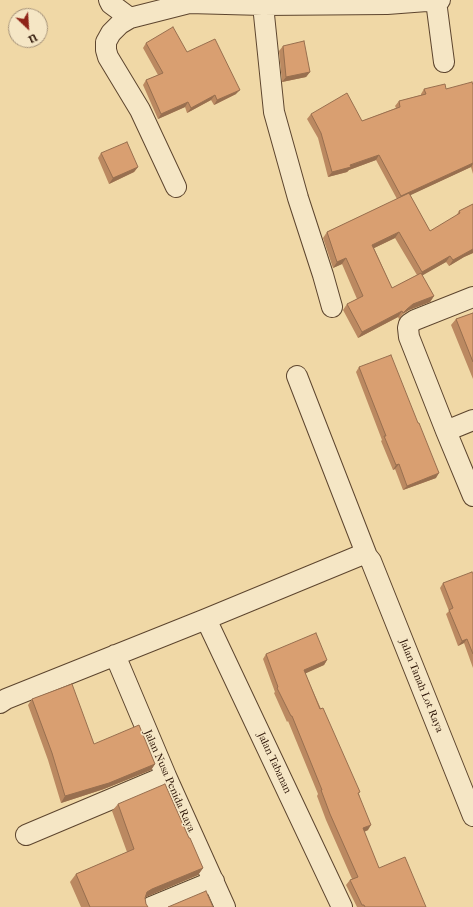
<!DOCTYPE html>
<html>
<head>
<meta charset="utf-8">
<style>
	body { margin:0 }
	#map { position:relative; width:473px; height:907px; overflow:hidden; background:#f0d8a6; font-family:"IM FELL French Canon",serif }
	canvas { display:block }
	.north { position:absolute; left:8px; top:8px; width:40px; height:40px; box-sizing:border-box; background:#f5e6c5; border:1px solid #a59279; border-radius:50%; rotate:155deg; font-size:11px; font-weight:700; line-height:16px; text-align:center; color:#2c1406 }
	.north::after { content:''; display:block; margin:auto; width:14px; height:18px; background:#8f2418; clip-path:polygon(50% 0,100% 100%,50% 72%,0 100%) }
</style>
</head>
<body>
<div id="map">
<canvas width="473" height="907"></canvas>
<div class="north">U</div>
</div>
<script>
const g = document.querySelector('canvas').getContext('2d');
g.lineJoin = 'round';
const poly = rows => new Path2D(rows.map(r => 'M' + r).join(''));
function strokePath(path, color, width, dash) { g.strokeStyle = color; g.lineWidth = width; g.lineCap = dash ? 'butt' : 'round'; g.setLineDash(dash || []); g.stroke(path); }
function paint(path, color) { g.fillStyle = color; g.fill(path, 'evenodd'); }
function write(font, color, halo, rows, align = 'center') {
  g.font = font + ' "IM FELL French Canon",serif'; g.lineWidth = 3; g.setLineDash([]); g.textBaseline = 'middle'; g.strokeStyle = halo; g.fillStyle = color; for (const [text, x, y, turn = 0] of rows) {
    g.save(); g.translate(x, y); g.rotate((+turn || 0) * Math.PI / 180); g.textAlign = isNaN(turn) ? turn : align; if (halo) g.strokeText(text, 0, 0); g.fillText(text, 0, 0); g.restore();
  }
}
const minor = poly([
	[109,0,111,4,130,18],
	[188,0,189,3,263,5,387,4,440,0],
	[436,1,444,62],
	[263,5,274,112,298,198,323,275,332,307],
	[176,187,140,110,108,57,106,50,106,42,111,33,120,24,130,18,189,3],
	[473,297,415,320,409,324,408,328,409,337,446,431,473,496],
	[297,376,367,556,371,561,473,816],
	[446,431,473,420],
	[206,619,342,907],
	[115,655,166,776,225,907],
	[0,703,6,699,206,619,361,555,367,556],
	[26,835,166,776],
	[151,907,214,881]
]);
const wall = poly([
	[146,43,187,52,236,94,214,105,211,100,187,113,185,107,158,119,143,85,146,80,158,75,143,48],
	[283,46,310,72,306,77,282,82,279,51],
	[473,85,473,174,471,167,410,195,430,231,456,216,459,211,473,204,473,253,464,257,449,266,446,262,422,275,434,296,430,302,409,310,403,314,399,319,398,317,358,338,343,310,347,304,357,299,342,264,333,268,323,238,327,232,397,199,376,160,349,170,347,172,328,177,318,138,307,119,311,114,362,121,396,108,395,106,399,101,421,95,421,94,424,89,446,89],
	[395,238,417,275,392,288,374,248],
	[101,153,138,167,134,172,109,184,98,158],
	[473,313,473,379,451,325,456,319],
	[359,367,436,478,403,490,395,469,393,470,381,441,382,440,356,372],
	[473,574,473,668,464,643,458,646,446,614,449,611,440,588,443,583],
	[266,654,327,660,324,665,305,673,359,794,368,830,364,832,379,868,426,907,357,907,346,885,350,880,352,879,326,820,317,796,318,794,288,721,287,722,274,693,275,692,263,659],
	[32,699,94,744,155,764,151,770,104,789,61,803,48,760,28,705],
	[118,804,189,838,203,868,198,875,146,897,145,898,146,904,148,907,81,907,70,882,76,874,127,852,112,811]
]);
const shadedWall = poly([
	[310,72,306,77,282,82,286,77],
	[240,90,236,94,214,105,217,100],
	[215,95,211,100,187,113,191,108],
	[188,102,185,107,158,119,161,114],
	[379,155,376,160,349,170,347,172,328,177,332,172],
	[473,163,473,164,471,167,398,201,401,196],
	[138,167,134,172,109,184,113,178],
	[399,232,395,238,368,251,372,245],
	[473,249,473,253,464,257,449,266,453,260],
	[450,256,446,262,418,278,422,272],
	[346,258,342,264,333,268,337,262],
	[434,296,430,302,409,310,403,314,407,309,413,304],
	[402,311,398,317,358,338,362,332],
	[399,464,395,469,393,470,396,465],
	[439,473,436,478,403,490,407,486],
	[467,639,464,643,458,646,462,641],
	[327,660,324,665,300,676,304,670],
	[155,764,151,770,104,789,61,803,65,796],
	[371,825,368,830,359,834,363,828],
	[203,868,198,875,146,897,142,900,147,892,152,889]
]);
const building = poly([
	[173,27,187,52,215,39,240,90,217,100,215,95,191,108,188,102,161,114,146,80,163,73,146,43,173,27],
	[304,41,310,72,286,77,283,46,304,41],
	[472,82,473,85,473,163,401,196,379,155,350,165,351,167,332,172,321,133,311,114,347,93,362,121,400,107,399,101,426,94,424,89,445,84,446,89,472,82],
	[127,142,138,167,113,178,101,153,127,142],
	[409,193,430,231,460,213,459,211,473,204,473,249,453,260,450,256,422,272,399,232,372,245,392,288,421,273,434,296,413,304,407,309,403,313,402,311,362,332,347,304,363,296,346,258,337,262,327,232,409,193],
	[473,313,473,362,456,319,473,313],
	[391,355,418,423,419,423,439,473,407,486,399,464,396,465,384,436,386,436,359,367,391,355],
	[472,572,473,574,473,654,467,639,462,641,449,610,453,608,443,583,472,572],
	[316,633,327,660,304,670,320,709,323,708,360,792,358,793,371,825,363,828,379,868,405,857,418,888,426,907,365,907,364,905,362,905,350,880,358,877,330,814,321,790,322,790,292,716,291,716,277,688,278,687,266,654,316,633],
	[72,684,94,744,139,725,155,764,109,783,65,796,52,753,32,699,72,684],
	[165,784,189,838,190,838,203,868,152,889,147,892,145,898,146,904,148,907,90,907,76,874,134,849,118,804,165,784],
	[206,891,213,907,168,907,206,891]
]);
const streetNames = [
	["Jalan Tanah Lot Raya",421,686,68],
	["Jalan Tabanan",274,763,65],
	["Jalan Nusa Penida Raya",169,781,66]
];
strokePath(minor, '#5d452e', 22);
strokePath(minor, '#f5e6c5', 20);
paint(wall, '#bb8961');
paint(shadedWall, '#986f4f');
paint(building, '#d99f71');
strokePath(building, '#986f4f', 1);
write('11px', '#2c1406', '#f5e6c5', streetNames);
</script>
</body>
</html>
